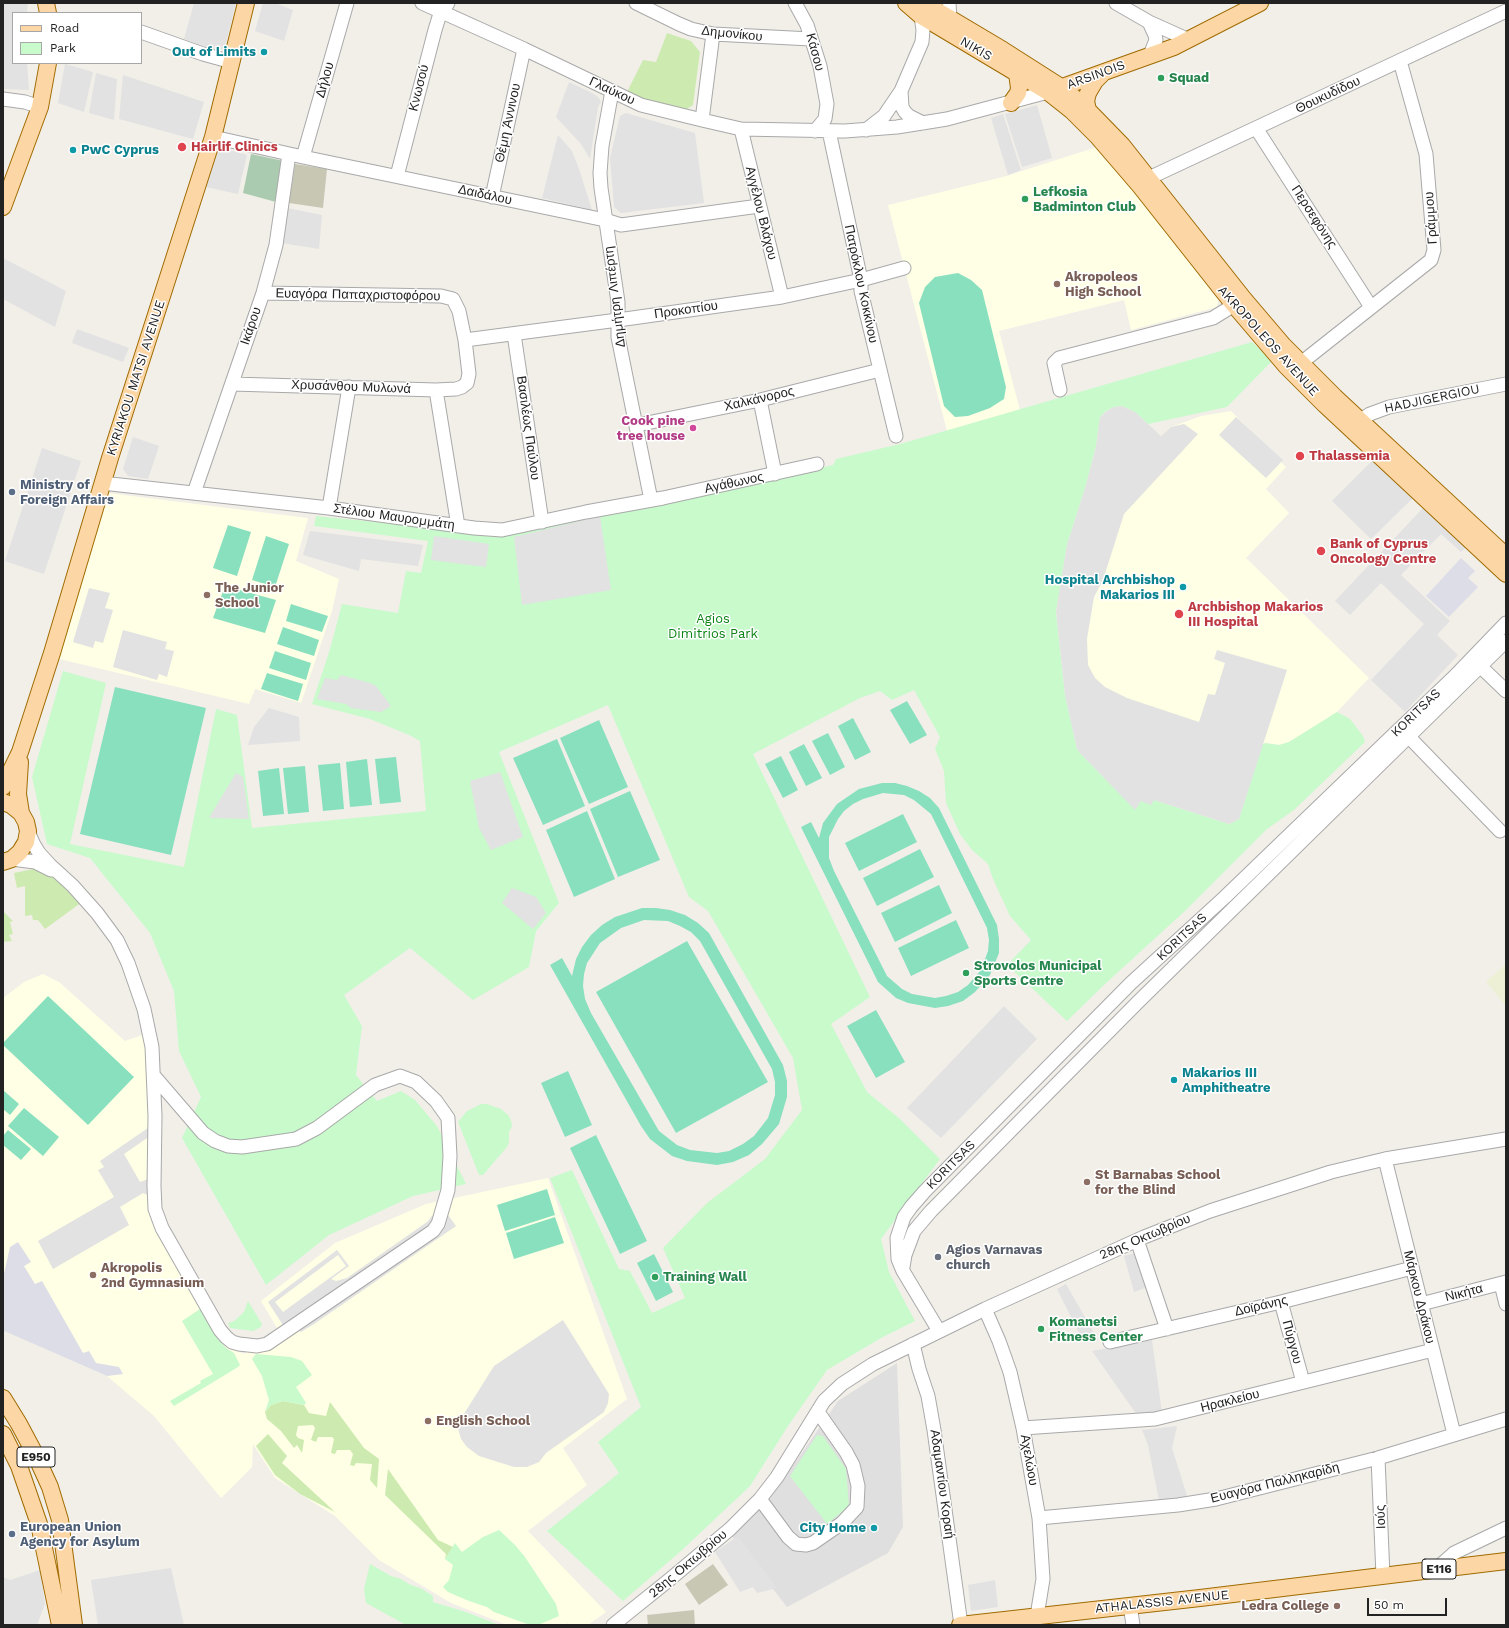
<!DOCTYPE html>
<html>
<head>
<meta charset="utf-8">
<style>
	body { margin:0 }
	#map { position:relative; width:1509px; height:1628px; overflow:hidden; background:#f2efe9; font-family:"Work Sans",sans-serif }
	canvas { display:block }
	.frame { position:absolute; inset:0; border:4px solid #222; pointer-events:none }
	.legend { position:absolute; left:12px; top:12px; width:130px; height:52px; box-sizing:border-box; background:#fff; border:1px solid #a7a7a7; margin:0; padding:5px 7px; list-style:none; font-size:12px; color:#222 }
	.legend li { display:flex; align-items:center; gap:8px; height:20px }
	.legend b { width:20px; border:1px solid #a7a7a7 }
	.scale { position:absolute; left:1367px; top:1598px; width:80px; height:18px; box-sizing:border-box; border:2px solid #222; border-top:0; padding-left:5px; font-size:12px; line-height:14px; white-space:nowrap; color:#222; -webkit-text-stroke:3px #fff; paint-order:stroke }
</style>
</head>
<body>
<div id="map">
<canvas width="1509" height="1628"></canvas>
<div class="frame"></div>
<ul class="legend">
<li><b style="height:5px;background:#fcd6a4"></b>Road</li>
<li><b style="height:11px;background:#c8facc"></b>Park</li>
</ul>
<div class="scale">50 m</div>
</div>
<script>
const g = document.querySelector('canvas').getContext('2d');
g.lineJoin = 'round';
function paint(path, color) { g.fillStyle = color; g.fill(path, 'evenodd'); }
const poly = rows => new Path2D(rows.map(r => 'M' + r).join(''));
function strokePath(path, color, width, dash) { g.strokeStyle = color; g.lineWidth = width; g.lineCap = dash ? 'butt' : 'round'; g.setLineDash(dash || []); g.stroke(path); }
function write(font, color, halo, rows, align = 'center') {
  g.font = font + ' "Work Sans",sans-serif'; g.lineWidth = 3; g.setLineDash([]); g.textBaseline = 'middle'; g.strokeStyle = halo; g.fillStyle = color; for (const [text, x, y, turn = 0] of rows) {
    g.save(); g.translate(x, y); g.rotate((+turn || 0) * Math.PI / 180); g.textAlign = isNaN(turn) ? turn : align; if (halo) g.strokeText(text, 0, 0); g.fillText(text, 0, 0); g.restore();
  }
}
const residential = poly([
	[897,1363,903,1527,888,1553,787,1607,731,1535,783,1480,838,1401]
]);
const education = poly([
	[1100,146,1218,300,1217,307,1131,330,1124,300,999,331,1020,410,947,431,888,205,1003,177],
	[1231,411,1286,467,1266,489,1289,513,1246,558,1369,678,1337,712,1319,725,1289,742,1279,745,1265,743,1256,764,1065,695,1056,612,1141,419,1161,436,1171,427,1201,416],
	[108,493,308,518,296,561,339,579,332,611,301,703,255,689,249,704,59,659],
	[43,974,59,982,125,1041,142,1035,151,1077,151,1221,224,1346,244,1354,277,1328,261,1301,335,1243,426,1204,548,1178,627,1399,563,1448,587,1485,528,1531,606,1612,588,1625,569,1625,568,1623,565,1625,507,1625,451,1603,379,1560,335,1516,275,1478,253,1444,252,1467,221,1498,154,1416,107,1376,4,1331,3,998,24,982]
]);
const construction = poly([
	[295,164,327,169,323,208,289,203],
	[713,1564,728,1585,699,1605,685,1584],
	[694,1610,695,1625,648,1625,647,1615]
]);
const farmland = poly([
	[1506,964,1506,1006,1486,982]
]);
const grass = poly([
	[667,33,691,41,700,52,693,105,684,111,626,94,643,60,656,62],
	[33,869,47,872,66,884,82,902,45,929,38,920,33,920,32,915,25,916,25,886,17,888,14,873],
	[3,911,13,921,10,922,13,934,9,935,12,941,3,942],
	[283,1401,304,1405,309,1413,326,1416,330,1402,364,1448,379,1459,377,1488,370,1480,372,1464,356,1463,354,1466,350,1465,353,1454,350,1450,337,1450,335,1454,331,1453,334,1439,332,1437,318,1437,316,1442,311,1440,315,1428,313,1425,298,1426,296,1435,298,1438,304,1440,302,1453,297,1445,294,1448,281,1431,267,1419,265,1412,271,1405],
	[268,1434,287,1456,282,1463,335,1512,300,1494,275,1475,256,1446],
	[388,1469,438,1540,453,1547,445,1559,446,1554,385,1495]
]);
const cemetery = poly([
	[251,154,284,161,276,202,243,193]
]);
const park = poly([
	[1252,342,1272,361,1227,407,1148,424,1135,412,1122,406,1114,407,1106,411,1100,417,1096,446,1086,485,1067,545,1056,612,1065,695,1077,749,1080,753,1135,809,1141,801,1154,800,1229,824,1239,819,1256,764,1262,745,1265,743,1279,745,1289,742,1337,712,1350,719,1363,736,1365,742,1294,810,1267,829,1185,911,1105,984,1067,1021,1007,965,1031,940,1010,916,993,879,988,864,972,850,960,834,946,803,944,771,935,749,940,737,914,690,892,700,880,691,860,698,753,754,870,997,831,1024,867,1092,900,1119,940,1159,881,1239,889,1272,915,1321,881,1338,827,1370,788,1426,750,1486,681,1551,623,1601,547,1531,619,1473,598,1442,641,1407,550,1178,572,1170,619,1269,630,1271,652,1313,685,1298,663,1248,707,1203,765,1159,802,1110,793,1058,708,911,689,897,608,705,499,752,559,903,536,931,529,967,473,1000,410,948,344,995,362,1026,356,1075,377,1101,401,1091,415,1100,437,1126,466,1184,413,1196,329,1235,266,1285,182,1138,201,1097,179,1051,174,991,150,933,90,858,47,844,32,777,63,671,106,683,70,844,184,867,216,709,237,715,252,828,426,811,420,741,409,735,370,719,312,704,330,649,342,604,398,613,406,571,421,573,428,541,314,526,316,516,507,535,599,513,661,503,833,465,836,459,900,444],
	[481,1104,487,1104,501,1109,508,1115,511,1120,512,1126,509,1132,509,1142,507,1147,483,1175,479,1175,458,1122,467,1111],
	[248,1301,262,1324,261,1327,253,1331,230,1328,228,1323,234,1321,244,1312],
	[200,1309,218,1339,226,1348,234,1353,240,1365,238,1367,174,1406,170,1401,201,1383,200,1381,213,1374,182,1321],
	[256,1354,291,1357,302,1361,312,1375,296,1387,306,1403,304,1405,283,1401,271,1405,265,1412,269,1400,262,1376,252,1359],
	[817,1435,823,1436,846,1469,849,1506,827,1524,790,1476],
	[499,1530,515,1545,525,1557,556,1604,559,1616,538,1625,530,1625,494,1612,487,1607,469,1601,448,1592,443,1587,449,1580,453,1565,445,1559,455,1543,462,1552,483,1537],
	[370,1564,391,1576,401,1579,409,1584,422,1589,433,1596,433,1602,466,1612,499,1625,406,1625,366,1603,364,1589]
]);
const pitch = poly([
	[958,273,971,280,982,290,1006,387,1004,399,990,408,968,416,955,417,944,406,919,303,925,287,935,277],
	[228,525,251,532,237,576,213,568],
	[266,536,289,544,275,587,252,580],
	[225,586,276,600,265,633,213,618],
	[291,604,328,616,322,632,286,621],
	[283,627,319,640,314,656,277,644],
	[275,651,311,663,306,680,269,668],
	[267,673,303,684,298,701,261,689],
	[115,687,206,708,171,855,80,834],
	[907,701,927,735,910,744,890,710],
	[853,718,871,752,855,760,838,726],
	[599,720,628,787,589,804,560,738],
	[828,733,845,767,830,775,812,741],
	[557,739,585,806,543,825,513,758],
	[804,744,822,778,806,786,789,752],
	[781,756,798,790,783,798,765,764],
	[396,757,401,802,380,804,375,759],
	[367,759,372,805,350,807,346,762],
	[340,763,344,809,323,811,318,765],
	[305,766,309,812,288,814,283,768],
	[279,768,284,814,263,816,258,771],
	[882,783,895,783,907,786,919,791,930,798,939,808,997,925,999,939,999,953,990,975,975,992,963,1001,948,1006,935,1008,908,1003,896,998,878,982,801,827,811,822,819,838,823,823,837,804,859,789],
	[883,793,904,795,914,800,931,814,987,928,989,940,988,951,981,970,968,985,958,992,946,996,935,998,912,994,902,989,887,976,834,871,829,858,829,837,838,819,844,811,853,804,863,799],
	[630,791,660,860,618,877,590,809],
	[587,811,615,879,574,897,546,830],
	[903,814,917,842,859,871,845,843],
	[920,849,934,877,877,906,863,878],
	[939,885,952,913,895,942,881,913],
	[642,908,656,908,670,910,685,915,698,923,709,933,783,1065,787,1081,787,1097,779,1124,762,1144,749,1155,733,1162,717,1165,687,1161,672,1156,650,1139,641,1126,550,965,562,958,572,976,576,959,582,947,591,935,602,925,615,917],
	[644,920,668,921,680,926,691,932,700,941,772,1069,775,1082,775,1095,768,1118,754,1136,743,1144,729,1151,717,1153,690,1150,677,1145,659,1131,591,1013,585,999,583,986,584,974,587,963,600,943,621,928],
	[956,920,969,948,911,976,898,948],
	[687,941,768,1082,676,1133,596,992],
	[48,996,134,1077,88,1125,3,1045,3,1043],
	[876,1010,905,1062,876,1078,847,1026],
	[568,1071,592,1125,565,1137,541,1083],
	[3,1090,19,1104,10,1115,3,1109],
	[24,1108,59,1137,43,1156,8,1126],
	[8,1130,31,1149,21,1160,3,1145,3,1136],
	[596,1135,647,1241,620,1254,570,1148],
	[547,1189,555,1215,505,1231,497,1205],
	[555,1217,564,1243,514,1259,506,1233],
	[654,1254,673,1292,656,1301,637,1263]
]);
const parking = poly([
	[3,3,28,3,27,13,13,13,13,63,27,63,29,90,3,89],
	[194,3,236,3,225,47,219,51,184,39],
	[263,3,275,3,293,10,284,41,255,31],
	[65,64,93,72,84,112,58,103],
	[96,73,117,79,114,120,89,113],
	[123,75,204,102,193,139,119,119],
	[569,82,594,94,599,98,601,102,598,107,590,159,581,144,556,117],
	[1037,105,1052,158,1022,167,1005,114],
	[626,113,695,133,704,203,621,213,614,207,610,158,620,116],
	[1003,114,1021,170,1008,175,991,118],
	[558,135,572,151,579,169,592,210,542,198],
	[217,147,247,155,238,194,206,187],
	[287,208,322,215,319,249,282,243],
	[3,258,66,291,55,327,3,299],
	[77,329,129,348,123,362,72,343],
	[1122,406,1135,412,1161,436,1171,427,1184,424,1198,434,1124,514,1103,580,1094,597,1087,639,1088,665,1095,678,1105,687,1127,698,1199,722,1208,694,1215,695,1225,663,1214,659,1217,650,1287,670,1239,819,1229,824,1154,800,1151,805,1141,801,1135,810,1080,753,1077,749,1065,695,1056,612,1067,545,1086,485,1096,447,1100,417,1107,411,1114,407],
	[1236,417,1283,460,1266,478,1219,435],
	[133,437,159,446,148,479,128,476,123,469],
	[42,448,81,461,44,574,5,561],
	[1375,458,1414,497,1371,539,1332,501],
	[1424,507,1467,547,1461,552,1441,534,1401,575,1450,621,1437,635,1458,655,1405,712,1371,680,1424,624,1381,583,1350,615,1335,601],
	[600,516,611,590,522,605,514,537],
	[310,531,416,544,423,545,418,566,361,559,359,571,303,555],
	[434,536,489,544,486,567,431,560],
	[89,588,110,593,105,608,113,610,103,643,95,641,93,648,73,642],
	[123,630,167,642,165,649,174,651,167,677,159,674,157,680,113,667],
	[341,675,370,683,376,686,391,706,381,712,351,708,346,704,317,699,325,678,337,680],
	[269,708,299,717,300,741,248,745,254,727],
	[500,772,523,837,491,850,479,828,470,781],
	[236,773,243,777,249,819,209,818],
	[512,888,536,897,546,913,533,929,502,903],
	[1004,1006,1037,1039,941,1138,907,1108],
	[151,1124,150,1136,124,1154,140,1182,151,1178,150,1196,143,1193,120,1207,129,1225,53,1269,38,1241,114,1197,98,1170,104,1167,100,1161,148,1128],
	[443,1208,456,1226,314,1324,301,1332,298,1330,290,1336,268,1302,337,1250,349,1266,331,1279,336,1281,347,1278,427,1222,432,1216],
	[338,1255,346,1266,283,1312,275,1302],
	[1135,1253,1145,1288,1134,1292,1124,1256],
	[1066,1284,1098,1340,1084,1343,1057,1289],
	[563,1320,609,1394,608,1403,604,1412,546,1453,539,1462,527,1467,514,1467,479,1456,467,1447,461,1439,457,1425,494,1366],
	[1152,1340,1162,1413,1137,1415,1092,1351],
	[1177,1426,1172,1448,1188,1499,1159,1500,1148,1445,1142,1430],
	[738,1536,777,1588,757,1593,753,1587,740,1592,715,1552],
	[171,1568,184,1625,98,1625,91,1580],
	[40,1570,45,1604,37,1625,3,1625,3,1577,10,1580],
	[995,1580,998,1607,971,1611,968,1585]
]);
const plaza = poly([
	[1461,558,1475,571,1468,578,1478,587,1449,617,1426,596],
	[18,1242,31,1262,24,1266,35,1284,42,1281,83,1353,89,1351,96,1363,119,1367,123,1374,107,1376,4,1331,3,1278,10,1247]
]);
const minor = poly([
	[422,3,524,49,641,105,702,120,741,129,845,131,897,127,947,119,1048,92],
	[636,3,679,24,691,29,713,34,811,39],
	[795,3,807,25,820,66,827,104,825,119,815,131],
	[949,3,950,19],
	[1116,3,1149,22,1189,40],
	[1149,22,1155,35,1156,40,1150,55],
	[141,32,203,54,232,62],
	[612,91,602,146,600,173,601,188,618,302,618,337,651,500],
	[901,91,902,107,905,112,909,116,923,123],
	[3,99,25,102,40,107],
	[702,120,713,34],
	[1256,128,1371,307],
	[741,129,782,297],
	[866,130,884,116,901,91,922,42,923,30,921,16],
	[829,131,861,280,861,291,896,436],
	[213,137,303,157,605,220,621,225,759,206],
	[303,157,347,3],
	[397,176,435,30,439,17,448,3],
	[1149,178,1506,11],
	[492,197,524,49],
	[514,334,542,522],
	[465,340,618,320,782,297,861,280,904,268],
	[1301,363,1431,260,1434,250,1426,154,1400,61],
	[232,384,436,390,456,389,462,387,467,383,469,374,465,340,459,311,453,299,441,296,263,293],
	[436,390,458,526],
	[1060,390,1054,363,1059,358,1213,318,1234,305],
	[760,400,775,474],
	[1361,420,1370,414,1389,407,1506,384],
	[637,425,760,400,880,370],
	[102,483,329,508,474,528,502,530,586,512,663,498,817,464],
	[194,493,263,293,276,245,289,154],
	[329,508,349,387],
	[1481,667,1506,691],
	[1409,737,1500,831],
	[28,831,33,843,39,853,50,865,73,886,97,913,117,940,128,963,144,1009,152,1047,155,1116,154,1186,155,1209,162,1228,220,1330,226,1337,232,1342,239,1344,257,1346,267,1344,433,1231,438,1224,448,1190,450,1156,448,1118,436,1101,416,1082,400,1076,375,1085,317,1128,296,1139,242,1147,228,1146,215,1141,203,1133,154,1076],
	[12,859,35,862,51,870],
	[1385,1159,1454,1434],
	[1137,1240,1167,1329],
	[903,1267,905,1255,914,1231,931,1211,1138,1002,1506,641],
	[1501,1284,1506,1304],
	[1281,1302,1303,1382],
	[1421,1304,1506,1282],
	[985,1309,999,1341,1010,1372,1023,1428,1039,1518,1043,1579,1037,1616],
	[939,1331,903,1271,898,1259,897,1238,904,1217,911,1207,925,1191,1131,983,1225,897,1386,742,1454,677,1506,623],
	[1110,1342,1281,1302,1412,1268],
	[913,1344,919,1369,928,1396,934,1430,961,1625],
	[1023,1428,1155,1419,1433,1350],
	[1378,1458,1383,1576],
	[760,1499,788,1537,796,1544,806,1545,813,1543,842,1523,857,1507,858,1486,853,1465,846,1452,818,1412],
	[1039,1518,1178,1505,1216,1499,1378,1458,1506,1419],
	[1435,1570,1454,1553,1506,1528],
	[1130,1605,1133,1625],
	[613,1625,669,1580,730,1529,760,1499,777,1477,824,1401,842,1384,873,1364,985,1309,1144,1237,1210,1211,1331,1172,1385,1159,1506,1139]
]);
const major = poly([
	[46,3,48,13],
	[906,3,921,16,1048,92,1072,111,1097,136,1140,186,1234,305,1286,366,1325,405,1506,574],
	[924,3,1003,50,1061,87,1082,104,1122,145,1243,298,1283,345,1335,397,1506,556],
	[1054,90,1174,47,1260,3],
	[1011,103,1018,93,1019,88,1017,73],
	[1088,110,1086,101,1088,93,1095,81,1104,72],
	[3,207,40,107,48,63],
	[20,762,18,794,21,813],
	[3,787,20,752,52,653,110,458,213,137,246,3],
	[3,802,11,805,21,813,26,822,28,831,26,842,20,852,12,859,3,862],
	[3,1398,19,1424,35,1454,50,1487,60,1520,74,1625],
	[3,1434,19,1466,39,1524,60,1625],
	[960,1625,1200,1598,1506,1561]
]);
const markers = [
	[264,52,4,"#0f9aa8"],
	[1161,78,4,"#2e9e5b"],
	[182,147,5,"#e0444e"],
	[73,150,4,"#0f9aa8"],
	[1025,199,4,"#2e9e5b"],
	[1057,284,4,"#8d6e63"],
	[693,428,4,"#d1479c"],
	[1300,456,5,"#e0444e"],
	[12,492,4,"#5c6f8a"],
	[1321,551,5,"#e0444e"],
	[1183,587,4,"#0f9aa8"],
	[207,595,4,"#8d6e63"],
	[1179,614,5,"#e0444e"],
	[966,973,4,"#2e9e5b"],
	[1174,1080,4,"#0f9aa8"],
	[1087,1182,4,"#8d6e63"],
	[938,1257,4,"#6b7280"],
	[93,1275,4,"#8d6e63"],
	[655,1277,4,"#2e9e5b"],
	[1041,1329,4,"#2e9e5b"],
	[428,1421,4,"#8d6e63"],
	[874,1528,4,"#0f9aa8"],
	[12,1534,4,"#5c6f8a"],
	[1337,1606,4,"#8d6e63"]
];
const shields = [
	[36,1457,38],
	[1439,1569,34]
];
const shieldNames = [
	["E950",36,1457],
	["E116",1439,1569]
];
const streetNames = [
	["Δημονίκου",732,34,6],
	["NIKIS",976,49,30],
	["Κάσου",815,52,75],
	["ARSINOIS",1096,75,-20],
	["Δήλου",325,80,-74],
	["Κνωσού",419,88,-76],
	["Γλαύκου",612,91,25],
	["Θουκυδίδου",1328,95,-25],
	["Θέμη Άννινου",508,123,-78],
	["Δαιδάλου",485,195,12],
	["Αγγέλου Βλάχου",761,213,76],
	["Περσεφόνης",1314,217,57],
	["Γράμμου",1431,218,-94],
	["Πατρόκλου Κοκκίνου",861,284,78],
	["Ευαγόρα Παπαχριστοφόρου",358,295,1],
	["Δημήτρη Λιπέρτη",615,297,-97],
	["Προκοπίου",686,310,-8],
	["Ικάρου",251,326,-71],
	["AKROPOLEOS AVENUE",1268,341,48],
	["KYRIAKOU MATSI AVENUE",136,378,-72],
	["Χρυσάνθου Μυλωνά",351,387,2],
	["Χαλκάνορος",759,399,-13],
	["HADJIGERGIOU",1432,399,-12],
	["Βασιλέως Παύλου",528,428,82],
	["Αγάθωνος",734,483,-12],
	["Στέλιου Μαυρομμάτη",394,517,8],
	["KORITSAS",1416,713,-44],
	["KORITSAS",1182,937,-43],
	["KORITSAS",951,1165,-45],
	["28ης Οκτωβρίου",1145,1237,-23],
	["Νικήτα",1464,1293,-14],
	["Μάρκου Δράκου",1419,1297,76],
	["Δοϊράνης",1261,1306,-13],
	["Πύργου",1292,1342,75],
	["Ηρακλείου",1230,1401,-14],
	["Αχελώου",1029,1460,80],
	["Ευαγόρα Παλληκαρίδη",1275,1483,-14],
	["Αδαμαντίου Κοραή",942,1484,82],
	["Ιούς",1381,1517,-92],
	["28ης Οκτωβρίου",688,1564,-40],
	["ATHALASSIS AVENUE",1162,1602,-6]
];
const cultureNames = [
	["Out of Limits",256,52],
	["PwC Cyprus",81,150,"left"],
	["Hospital Archbishop",1175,580],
	["Makarios III",1175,595],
	["Makarios III",1182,1073,"left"],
	["Amphitheatre",1182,1088,"left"],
	["City Home",866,1528]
];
const leisureNames = [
	["Squad",1169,78],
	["Lefkosia",1033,192],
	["Badminton Club",1033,207],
	["Strovolos Municipal",974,966],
	["Sports Centre",974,981],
	["Training Wall",663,1277],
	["Komanetsi",1049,1322],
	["Fitness Center",1049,1337]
];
const healthNames = [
	["Hairlif Clinics",191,147],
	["Thalassemia",1309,456],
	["Bank of Cyprus",1330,544],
	["Oncology Centre",1330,559],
	["Archbishop Makarios",1188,607],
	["III Hospital",1188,622]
];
const educationNames = [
	["Akropoleos",1065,277],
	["High School",1065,292],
	["The Junior",215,588],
	["School",215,603],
	["St Barnabas School",1095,1175],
	["for the Blind",1095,1190],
	["Akropolis",101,1268],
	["2nd Gymnasium",101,1283],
	["English School",436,1421],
	["Ledra College",1329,1606,"right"]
];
const hotelNames = [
	["Cook pine",685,421],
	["tree house",685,436]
];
const serviceNames = [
	["Ministry of",20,485],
	["Foreign Affairs",20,500],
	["European Union",20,1527],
	["Agency for Asylum",20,1542]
];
const parkNames = [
	["Agios",713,619],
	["Dimitrios Park",713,634]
];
const worshipNames = [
	["Agios Varnavas",946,1250],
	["church",946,1265]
];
paint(residential, '#e0dfdf');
paint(education, '#ffffe5');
paint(construction, '#c7c7b4');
paint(farmland, '#eef0d5');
paint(grass, '#cdebb0');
paint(cemetery, '#aacbaf');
paint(park, '#c8facc');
paint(pitch, '#88e0be');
paint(parking, '#e2e2e2');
paint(plaza, '#dddde8');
strokePath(minor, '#a9a9a9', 15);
strokePath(major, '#a06b00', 18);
strokePath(minor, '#fff', 13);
strokePath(major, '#fcd6a4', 16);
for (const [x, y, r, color] of markers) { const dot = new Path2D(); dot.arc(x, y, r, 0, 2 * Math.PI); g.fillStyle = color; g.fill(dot); strokePath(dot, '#fff', 1.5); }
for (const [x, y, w] of shields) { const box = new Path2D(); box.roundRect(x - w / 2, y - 10, w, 20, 3); g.fillStyle = '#fff'; g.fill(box); strokePath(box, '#222', 1); }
write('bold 12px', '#222', null, shieldNames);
write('13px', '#222', '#fff', streetNames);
write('bold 13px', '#0d838f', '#fff', cultureNames, 'right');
write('bold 13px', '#27864d', '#fff', leisureNames, 'left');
write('bold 13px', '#be3a42', '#fff', healthNames, 'left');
write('bold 13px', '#785e54', '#fff', educationNames, 'left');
write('bold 13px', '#b23c85', '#fff', hotelNames, 'right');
write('bold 13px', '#4e5e75', '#fff', serviceNames, 'left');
write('13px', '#0c8416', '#fff', parkNames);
write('bold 13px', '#5b616d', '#fff', worshipNames, 'left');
</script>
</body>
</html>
